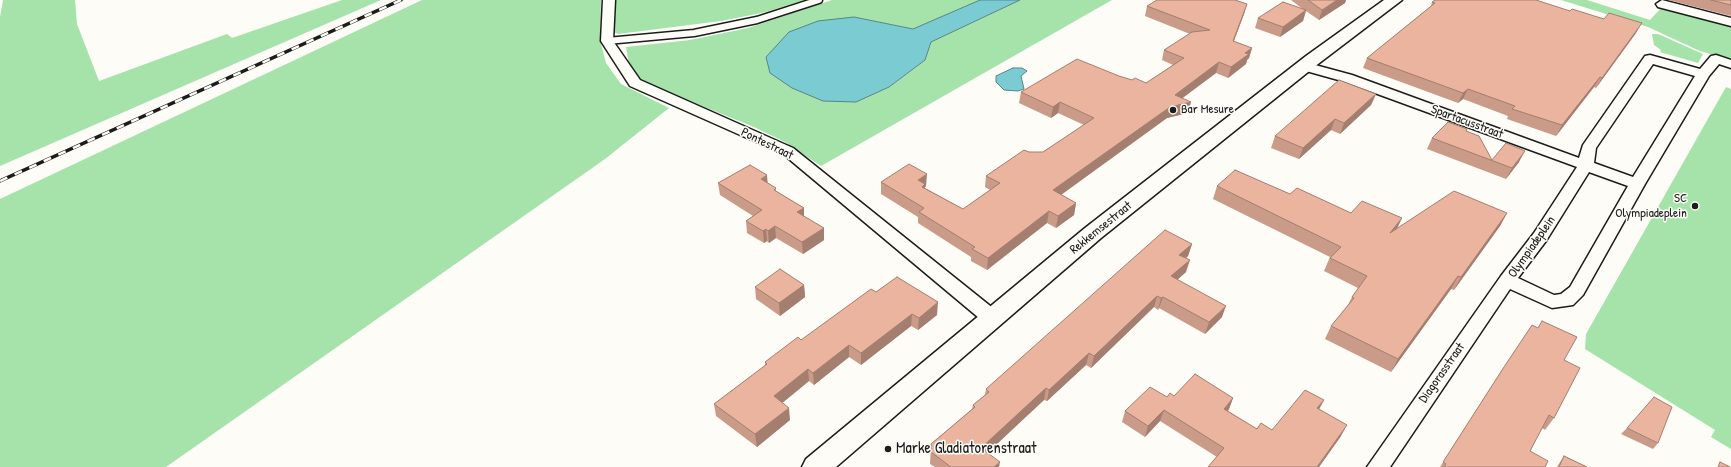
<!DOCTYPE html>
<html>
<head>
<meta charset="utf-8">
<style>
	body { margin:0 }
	canvas { display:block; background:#fdfcf7 }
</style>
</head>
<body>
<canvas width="1731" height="467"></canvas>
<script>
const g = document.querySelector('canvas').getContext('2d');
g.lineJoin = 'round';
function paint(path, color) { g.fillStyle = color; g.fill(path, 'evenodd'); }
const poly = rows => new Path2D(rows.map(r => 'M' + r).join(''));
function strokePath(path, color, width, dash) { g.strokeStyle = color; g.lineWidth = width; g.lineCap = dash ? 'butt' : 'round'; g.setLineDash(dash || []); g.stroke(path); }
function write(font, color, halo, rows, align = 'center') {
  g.font = font + ' "Patrick Hand",sans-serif'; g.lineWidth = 3; g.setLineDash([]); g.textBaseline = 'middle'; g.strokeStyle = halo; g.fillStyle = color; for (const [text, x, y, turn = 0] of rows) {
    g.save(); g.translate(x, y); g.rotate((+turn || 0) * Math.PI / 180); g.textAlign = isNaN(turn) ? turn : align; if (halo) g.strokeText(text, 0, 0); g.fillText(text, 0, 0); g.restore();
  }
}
const green = poly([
	[3,0,75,0,77,24,99,81,227,34,232,38,342,0,381,0,0,166,0,17],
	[422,0,601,0,600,40,606,63,621,84,669,108,605,159,166,467,0,467,0,199],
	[615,0,804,0,766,12,721,21,618,34,614,32],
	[832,0,980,0,913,29,854,17,889,87,925,60,931,42,1020,0,1112,0,821,166,785,142,754,127,655,87,640,79,629,64,626,47,690,40,748,28],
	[1561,0,1587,0,1650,20,1662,7,1731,25,1731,60,1700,51,1648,27],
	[1652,34,1658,34,1703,54,1698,63,1660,52,1661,50,1654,45],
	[1726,87,1731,89,1731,449,1711,437,1715,430,1585,349,1586,334]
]);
const water = poly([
	[980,0,1020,0,931,42,925,60,889,87,856,102,823,101,792,88,770,73,766,57,789,32,818,21,854,17,913,29,980,0],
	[1013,68,1022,68,1027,71,1021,76,1024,89,1018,91,1004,90,996,82,996,76,1013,68]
]);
const lane = poly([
	[607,41,694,33,757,20,819,0]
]);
const street = poly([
	[603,0,615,0,613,41,640,80,793,148,999,313,1001,318,999,323,992,325,985,323,783,154,630,86,601,41,603,0],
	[1662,0,1731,18,1731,26,1658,7,1656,4,1662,0],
	[1650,55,1700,69,1711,56,1716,55,1731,60,1731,68,1719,64,1709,76,1645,184,1583,295,1573,305,1552,308,1510,289,1390,467,1367,467,1501,276,1534,233,1577,167,1342,81,1299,69,1297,66,1299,63,1304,62,1352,75,1579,158,1583,145,1645,56,1650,55],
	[1653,64,1695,76,1633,177,1594,163,1596,148,1653,64],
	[1589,172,1628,186,1570,287,1561,294,1554,295,1518,278,1546,241,1589,172]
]);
const secondary = poly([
	[1384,0,1402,0,1318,64,1101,238,836,467,802,467,806,459,1085,228,1306,56,1384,0]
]);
const rail = poly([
	[0,181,401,0]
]);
const wall = poly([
	[1291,0,1346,0,1345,3,1319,20,1306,11,1303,21,1280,37,1255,28,1258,18,1304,10],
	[1668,0,1731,0,1731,16],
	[1432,2,1636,33,1596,88,1594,87,1556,136,1507,119,1508,116,1463,99,1458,103,1363,68,1367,58,1431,6],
	[1247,4,1244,14,1234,41,1252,48,1249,58,1247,60,1246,64,1228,78,1216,73,1182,98,1188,113,1167,118,1061,195,1076,203,1074,215,1056,228,1047,223,987,270,971,261,971,257,918,223,918,217,881,194,881,182,926,186,925,187,925,188,963,209,990,190,985,187,986,176,1029,152,1043,152,1084,125,1058,113,1051,118,1019,103,1021,92,1119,76,1132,80,1146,83,1173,65,1162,60,1164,50,1190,34,1145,16,1147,6],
	[1376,94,1371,105,1340,134,1331,130,1299,159,1271,148,1275,136],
	[1466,131,1492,160,1519,162,1506,179,1427,149,1432,138],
	[718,183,768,183,776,188,776,191,804,208,804,216,824,240,803,254,776,238,769,243,767,241,764,243,747,233,746,221,753,216,720,195],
	[1217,186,1290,194,1351,213,1402,218,1396,229,1507,213,1500,226,1454,290,1451,289,1391,372,1325,339,1331,326,1348,305,1352,297,1358,288,1324,271,1330,257,1213,199],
	[1192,244,1188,256,1186,258,1186,272,1177,280,1222,317,1205,334,1159,308,1158,310,1154,307,1091,368,1086,365,1047,401,1044,400,987,452,999,467,935,467,930,464,931,444,972,409,973,405,985,395,986,389],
	[804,285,805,297,780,316,756,299,755,287],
	[876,292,937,315,918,330,911,326,861,365,849,357,814,385,809,381,782,403,790,420,757,447,716,416,714,404,765,366,765,362,801,340],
	[1564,360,1554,418,1545,430,1542,428,1530,451,1545,467,1440,467,1504,367],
	[1174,396,1233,398,1229,409,1228,411,1257,429,1272,430,1324,400,1319,409,1341,436,1319,467,1208,467,1217,457,1160,421,1145,437,1122,422,1125,411,1167,397],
	[1627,428,1658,443,1653,449,1621,434],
	[1564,456,1587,467,1557,467,1560,462]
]);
const shadedWall = poly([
	[1337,0,1346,0,1345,3,1319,20,1322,10],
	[1247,4,1244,14,1230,51,1233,41],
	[1306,10,1303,21,1280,37,1283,27],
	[1642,23,1636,33,1596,88,1602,78],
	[1252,48,1249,58,1247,60,1246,64,1228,78,1231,67,1245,53],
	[1219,62,1216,73,1172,106,1175,95],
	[1600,77,1594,87,1556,136,1562,125],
	[1468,89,1463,99,1458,103,1463,93],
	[1376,94,1371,105,1340,134,1344,123],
	[1060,102,1058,113,1051,118,1053,107],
	[1191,102,1188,113,1167,118,1051,202,1053,190,1170,107],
	[1335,119,1331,130,1299,159,1303,148],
	[1525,151,1519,162,1506,179,1512,168],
	[927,174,926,186,925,187,925,196,918,180],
	[767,175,768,187,761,179],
	[1076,203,1074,215,1056,228,1058,216],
	[804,208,804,220,797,212],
	[1049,211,1047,223,987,270,988,258],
	[1507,213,1500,226,1454,290,1461,277],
	[1402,218,1396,231,1390,233],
	[775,226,776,238,769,243,768,231],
	[824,228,824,240,803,254,802,242],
	[766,229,767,241,764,243,763,231],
	[1192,244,1188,256,1176,266,1179,255],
	[1190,260,1186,272,1168,288,1171,276],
	[1458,276,1451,289,1391,372,1398,359],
	[804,285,805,297,780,316,779,303],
	[1157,296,1154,307,1091,368,1094,356],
	[1163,297,1159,308,1158,310,1161,298],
	[938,302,937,315,918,330,919,318],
	[1226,306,1222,317,1205,334,1209,322],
	[912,314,911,326,861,365,861,353],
	[849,345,849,357,814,385,813,373],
	[1089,353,1086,365,1047,401,1049,390],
	[808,369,809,381,775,409,774,396],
	[1046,388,1044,400,980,460,981,448],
	[1233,398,1229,409,1220,420,1224,409],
	[1324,400,1318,411,1317,408],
	[789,408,790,420,757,447,755,434],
	[1164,410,1160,421,1145,437,1148,426],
	[1347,425,1341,436,1319,467,1317,467],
	[1000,462,999,467,994,467]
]);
const building = poly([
	[1157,0,1235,0,1247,4,1233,41,1252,48,1245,53,1249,54,1231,67,1219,62,1175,95,1191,102,1170,107,1053,190,1076,203,1058,216,1049,211,988,258,972,249,975,247,919,212,924,208,881,182,909,164,927,174,918,180,925,184,922,187,963,209,1000,183,986,176,1024,150,1029,152,1043,152,1094,118,1060,102,1053,107,1021,92,1077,59,1119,76,1132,80,1135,78,1146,83,1184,58,1164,50,1192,32,1210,30,1147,6,1157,0],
	[1308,0,1337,0,1322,10,1308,0],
	[1435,0,1536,0,1570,11,1572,9,1604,19,1609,13,1642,23,1602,78,1600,77,1562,125,1512,109,1515,106,1468,89,1463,93,1367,58,1435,3,1432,2,1435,0],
	[1711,0,1731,0,1731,5,1711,0],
	[1283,2,1306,10,1283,27,1258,18,1283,2],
	[1339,80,1376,94,1344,123,1335,119,1303,148,1275,136,1339,80],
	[1448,122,1467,129,1466,131,1479,136,1492,160,1506,143,1525,151,1512,168,1432,138,1448,122],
	[750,165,767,175,761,179,776,188,774,190,804,208,797,212,824,228,802,242,775,226,768,231,766,229,763,231,746,221,762,210,718,183,750,165],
	[1235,170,1290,194,1297,188,1351,213,1362,201,1402,218,1390,233,1454,191,1507,213,1461,277,1458,276,1398,359,1331,326,1354,298,1352,297,1367,276,1330,258,1341,247,1217,186,1235,170],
	[1165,230,1192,244,1179,255,1190,260,1171,276,1226,306,1209,322,1163,297,1161,298,1157,296,1094,356,1089,353,1049,390,1046,388,981,448,1000,462,994,467,951,467,931,452,931,444,975,407,973,405,989,392,986,389,1165,230],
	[780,269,804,285,779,303,755,287,780,269],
	[897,277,938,302,919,318,912,314,861,353,849,345,813,373,808,369,774,396,789,408,755,434,714,404,767,364,765,362,798,337,801,340,871,289,876,292,897,277],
	[1542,321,1577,337,1564,360,1580,368,1554,418,1549,415,1530,451,1548,461,1545,467,1444,467,1446,464,1443,462,1504,367,1532,325,1538,328,1542,321],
	[1195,374,1233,398,1224,409,1257,429,1261,423,1272,430,1305,390,1324,400,1317,408,1347,425,1317,467,1208,467,1224,448,1164,410,1148,426,1125,411,1150,387,1167,397,1170,393,1174,396,1195,374],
	[1654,397,1672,407,1658,443,1627,428,1654,397],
	[1564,456,1587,467,1559,467,1564,456],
	[1720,462,1730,467,1718,467,1720,462]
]);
const markers = [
	[1173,110,4,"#1c1c1c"],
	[1695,206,4,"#1c1c1c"],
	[888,449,4,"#1c1c1c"]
];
const poiNames = [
	["Bar Mesure",1181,110],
	["SC",1687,199,"right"],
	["Olympiadeplein",1687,214,"right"]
];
const streetNames = [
	["Spartacusstraat",1467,122,20],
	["Pontestraat",767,144,26],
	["Rekkemsestraat",1101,228,-39],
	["Olympiadeplein",1532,247,-55],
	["Diagorasstraat",1442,373,-55]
];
const nearPoinames = [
	["Marke Gladiatorenstraat",896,449]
];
paint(green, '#a5e3aa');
paint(water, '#7bccd2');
strokePath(water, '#558689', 1);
strokePath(lane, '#1c1c1c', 9);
strokePath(street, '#1c1c1c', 3);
strokePath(secondary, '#1c1c1c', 3);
strokePath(lane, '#fdfcf7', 6);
paint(street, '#fdfcf7');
paint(secondary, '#fdfcf7');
strokePath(rail, '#1c1c1c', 3.5);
strokePath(rail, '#fdfcf7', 2.5, [8]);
paint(wall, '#c99b88');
paint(shadedWall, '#a47e6f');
paint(building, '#eab49e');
strokePath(building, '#a47e6f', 1);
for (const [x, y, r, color] of markers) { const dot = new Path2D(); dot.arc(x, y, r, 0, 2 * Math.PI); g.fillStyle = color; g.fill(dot); strokePath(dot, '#fdfcf7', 1.5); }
write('13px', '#1c1c1c', '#fdfcf7', poiNames, 'left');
write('13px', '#1c1c1c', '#fdfcf7', streetNames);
write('16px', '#1c1c1c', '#fdfcf7', nearPoinames, 'left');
</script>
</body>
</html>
